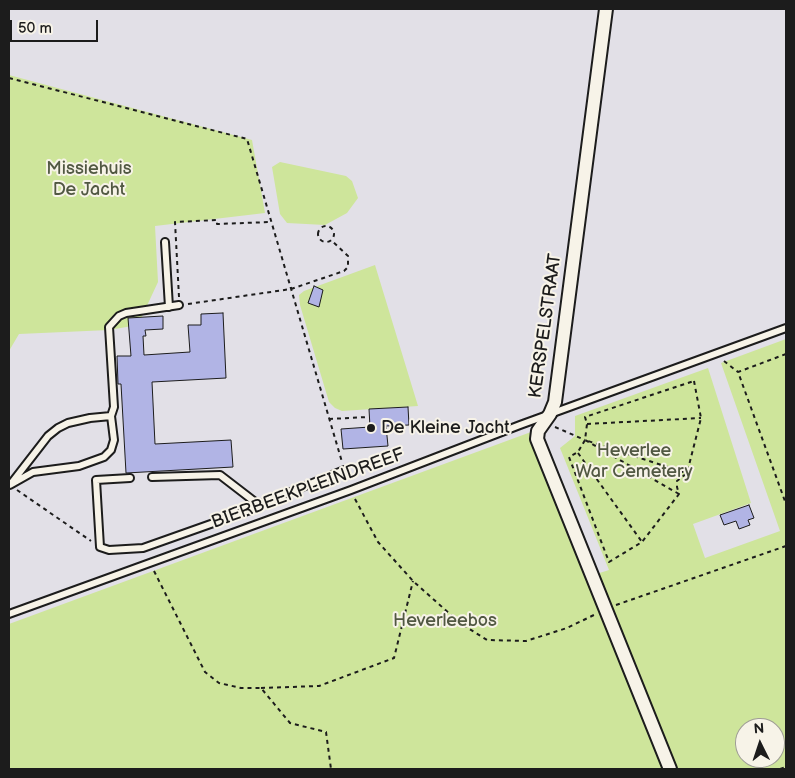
<!DOCTYPE html>
<html>
<head>
<meta charset="utf-8">
<style>
	body { margin:0 }
	#map { position:relative; width:795px; height:778px; overflow:hidden; background:#e2e0e7; font-family:"Balsamiq Sans",sans-serif }
	canvas { display:block }
	.frame { position:absolute; inset:0; border:10px solid #1c1c1c; pointer-events:none }
	.north { position:absolute; left:735px; top:718px; width:50px; height:50px; box-sizing:border-box; background:#f7f3e8; border:1px solid #9f9d96; border-radius:50%; rotate:356deg; font-size:14px; font-weight:700; line-height:20px; text-align:center; color:#1c1c1c }
	.north::after { content:''; display:block; margin:auto; width:18px; height:22px; background:#1c1c1c; clip-path:polygon(50% 0,100% 100%,50% 72%,0 100%) }
	.scale { position:absolute; left:10px; top:20px; width:88px; height:22px; box-sizing:border-box; border:2px solid #1c1c1c; border-top:0; padding-left:6px; font-size:15px; line-height:18px; white-space:nowrap; color:#1c1c1c; -webkit-text-stroke:4px #f7f3e8; paint-order:stroke }
</style>
</head>
<body>
<div id="map">
<canvas width="795" height="778"></canvas>
<div class="frame"></div>
<div class="north">N</div>
<div class="scale">50 m</div>
</div>
<script>
const g = document.querySelector('canvas').getContext('2d');
g.lineJoin = 'round';
function paint(path, color) { g.fillStyle = color; g.fill(path, 'evenodd'); }
const poly = rows => new Path2D(rows.map(r => 'M' + r).join(''));
function strokePath(path, color, width, dash) { g.strokeStyle = color; g.lineWidth = width; g.lineCap = dash ? 'butt' : 'round'; g.setLineDash(dash || []); g.stroke(path); }
function write(font, color, halo, rows, align = 'center') {
  g.font = font + ' "Balsamiq Sans",sans-serif'; g.lineWidth = 4; g.setLineDash([]); g.textBaseline = 'middle'; g.strokeStyle = halo; g.fillStyle = color; for (const [text, x, y, turn = 0] of rows) {
    g.save(); g.translate(x, y); g.rotate((+turn || 0) * Math.PI / 180); g.textAlign = isNaN(turn) ? turn : align; if (halo) g.strokeText(text, 0, 0); g.fillText(text, 0, 0); g.restore();
  }
}
const green = poly([
	[9,75,252,140,265,213,155,226,158,282,138,325,109,330,19,334,9,351],
	[280,162,346,176,352,181,358,198,347,213,325,225,287,223,280,214,272,167],
	[375,265,418,406,342,411,335,408,329,402,300,305,299,295,304,291],
	[786,339,786,769,9,769,9,624,531,432,587,577,609,570,560,448,575,436,575,416,708,368,751,503,693,524,705,558,780,531,721,363],
	[745,728,775,728,775,758,745,758]
]);
const building = poly([
	[314,286,323,290,319,307,308,303,314,286],
	[223,313,226,378,152,382,155,444,231,440,233,467,126,473,121,384,118,384,117,356,131,356,128,318,163,316,163,329,145,330,146,336,143,336,144,355,190,352,188,325,201,325,201,314,223,313],
	[408,407,409,425,386,426,388,446,343,449,341,429,370,427,369,409,408,407],
	[749,505,754,518,748,520,750,525,739,529,736,521,724,525,720,515,749,505]
]);
const path = poly([
	[9,78,247,139,342,462],
	'318 234a8 8 0 1 1 16 0a8 8 0 1 1-16 0Z',
	[179,297,175,222,217,220,217,224,271,222],
	[188,304,291,289,344,271,348,267,348,256,331,240],
	[786,354,738,372,786,504],
	[724,361,738,372],
	[694,381,701,418,687,473,677,481,677,487,679,494,642,542,609,562,569,457,578,452,585,440,587,424,585,417,694,381],
	[329,419,368,417],
	[587,424,701,418],
	[555,427,585,440],
	[578,453,642,542],
	[17,490,91,541],
	[679,494,585,440,686,473],
	[355,499,378,542,413,581,460,623,487,640,526,641,567,628,596,614],
	[154,571,205,672,219,683,241,688,261,688,290,723,326,732,331,769],
	[616,605,786,546],
	[261,688,319,686,394,658,413,581],
	[780,769,786,767]
]);
const service = poly([
	[165,242,169,307],
	[111,416,90,418,68,423,58,428,48,436,10,485,33,472,79,466,104,457,111,450,114,440,111,416,114,407,109,327,119,316,126,313,179,305],
	[152,477,220,475,259,505,344,470],
	[130,478,96,480,100,547,109,550,143,548,253,509,259,505],
	[9,614,351,490,520,425,786,328]
]);
const minor = poly([
	[606,9,555,402,550,414,538,431,537,439,670,769]
]);
const markers = [
	[371,428,5,"#1c1c1c"]
];
const parkNames = [
	["Missiehuis",89,169],
	["De Jacht",89,190],
	["Heverlee",634,451],
	["War Cemetery",634,472],
	["Heverleebos",445,621]
];
const streetNames = [
	["KERSPELSTRAAT",546,326,-82],
	["BIERBEEKPLEINDREEF",308,489,-20]
];
const poiNames = [
	["De Kleine Jacht",381,428]
];
paint(green, '#cee59b');
paint(building, '#b1b4e5');
strokePath(building, '#1c1c1c', 1);
strokePath(service, '#1c1c1c', 10);
strokePath(minor, '#1c1c1c', 16);
strokePath(path, '#1c1c1c', 2, [4, 4]);
strokePath(service, '#f7f3e8', 6);
strokePath(minor, '#f7f3e8', 12);
for (const [x, y, r, color] of markers) { const dot = new Path2D(); dot.arc(x, y, r, 0, 2 * Math.PI); g.fillStyle = color; g.fill(dot); strokePath(dot, '#f7f3e8', 2); }
write('18px', '#515842', '#f7f3e8', parkNames);
write('18px', '#1c1c1c', '#f7f3e8', streetNames);
write('18px', '#1c1c1c', '#f7f3e8', poiNames, 'left');
</script>
</body>
</html>
